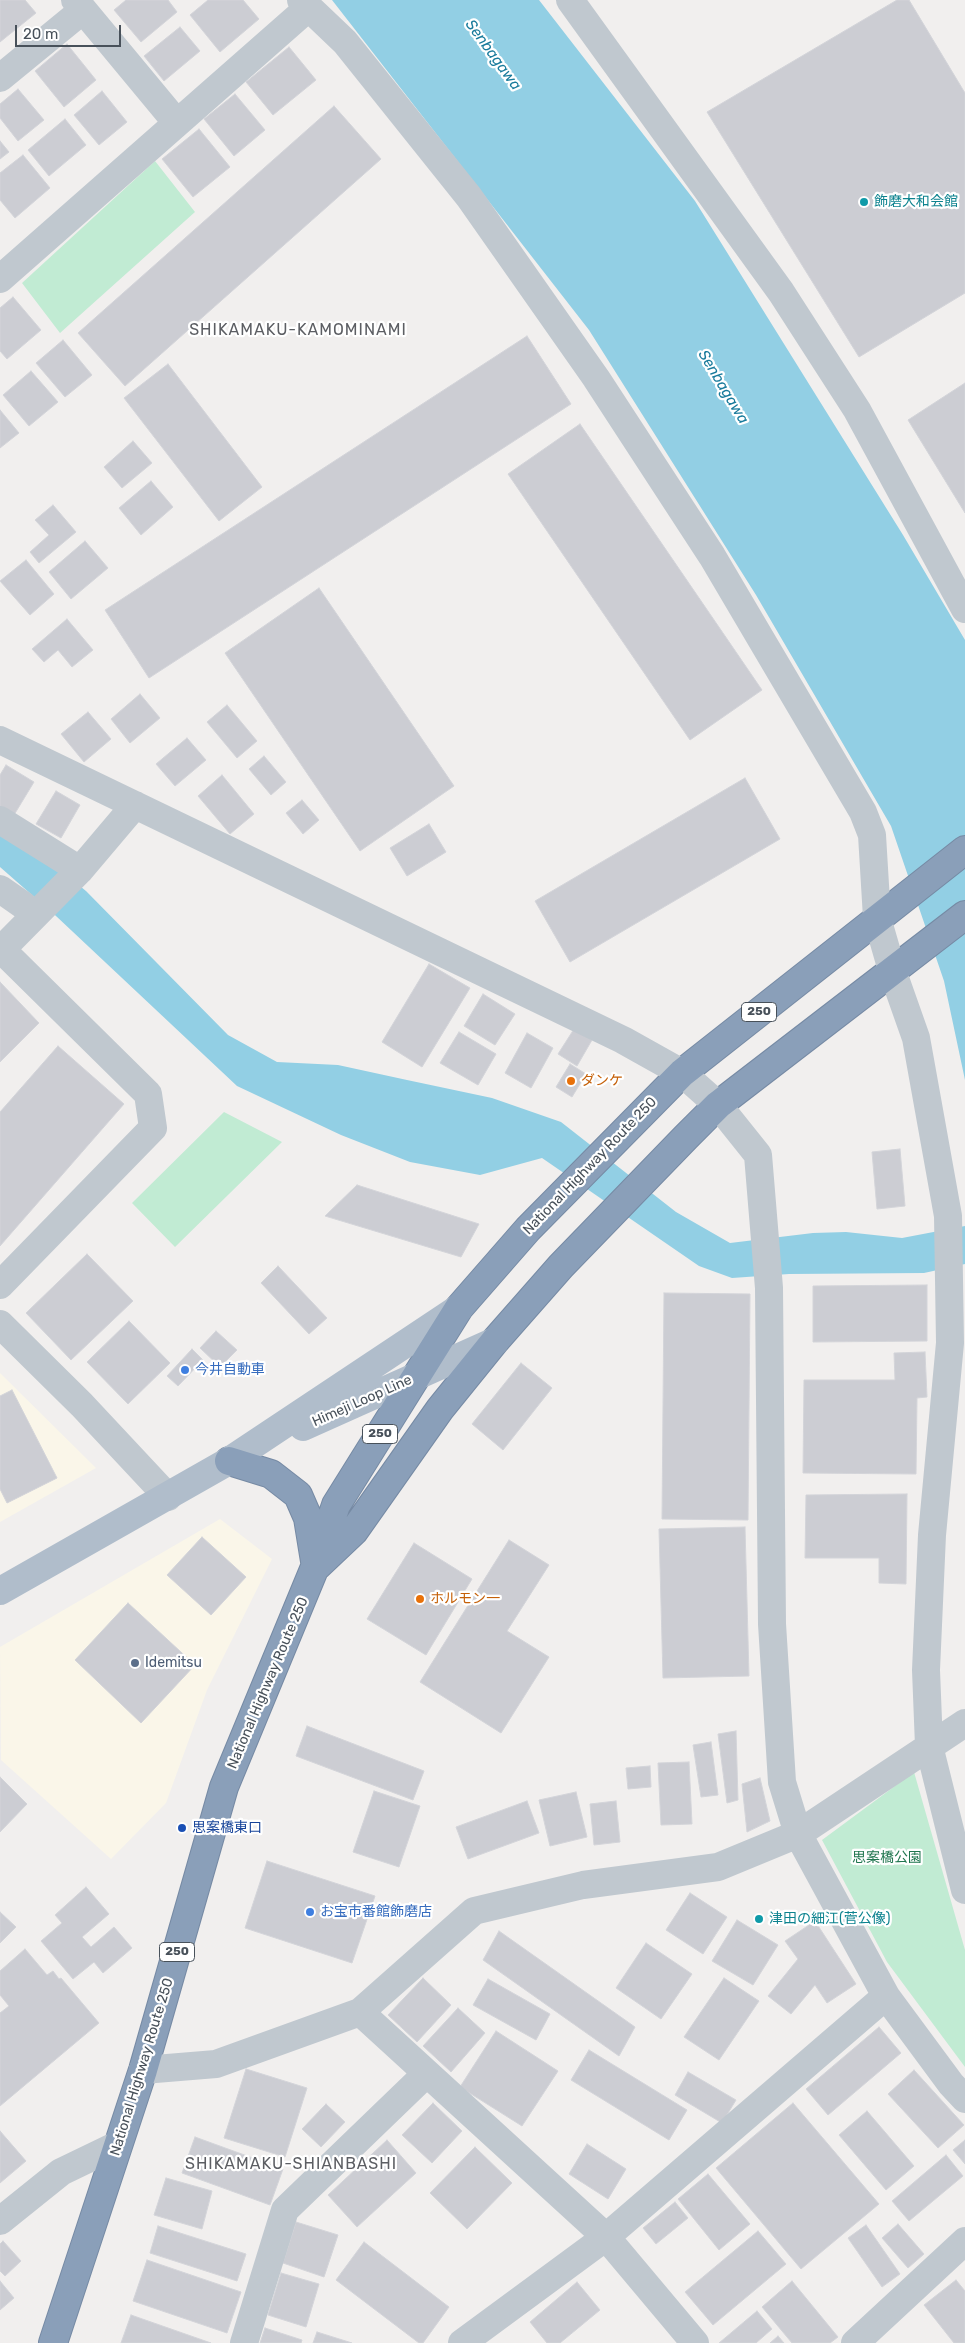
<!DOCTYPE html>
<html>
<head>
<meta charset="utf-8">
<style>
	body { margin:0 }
	#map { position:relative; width:965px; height:2343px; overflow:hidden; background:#f1efee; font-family:Rubik,sans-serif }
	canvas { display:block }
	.scale { position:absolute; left:15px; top:25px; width:106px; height:22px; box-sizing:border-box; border:2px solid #48515a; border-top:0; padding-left:6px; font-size:15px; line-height:18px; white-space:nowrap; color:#48515a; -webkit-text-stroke:4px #fff; paint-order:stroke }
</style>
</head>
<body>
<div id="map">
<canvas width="965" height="2343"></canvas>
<div class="scale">20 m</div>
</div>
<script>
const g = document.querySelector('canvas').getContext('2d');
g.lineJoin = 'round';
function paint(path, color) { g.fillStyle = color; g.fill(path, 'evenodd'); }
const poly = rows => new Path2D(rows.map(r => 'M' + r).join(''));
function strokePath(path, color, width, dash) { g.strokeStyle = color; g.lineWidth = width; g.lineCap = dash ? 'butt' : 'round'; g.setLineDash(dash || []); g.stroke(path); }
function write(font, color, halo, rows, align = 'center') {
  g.font = font + ' Rubik,"Noto Sans JP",sans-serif'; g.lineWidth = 4.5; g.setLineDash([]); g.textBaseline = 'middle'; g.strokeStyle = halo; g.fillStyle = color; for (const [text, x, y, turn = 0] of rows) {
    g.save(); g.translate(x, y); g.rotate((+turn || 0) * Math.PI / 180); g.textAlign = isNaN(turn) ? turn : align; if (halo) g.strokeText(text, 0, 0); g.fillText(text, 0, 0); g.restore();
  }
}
const commercial = poly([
	[0,1373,96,1468,0,1522],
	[220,1519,272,1559,207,1690,166,1803,111,1859,1,1760,0,1647]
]);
const green = poly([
	[155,161,195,212,60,333,22,283],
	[224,1112,282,1142,175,1247,132,1203],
	[914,1772,965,1950,965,2067,887,1962,822,1840]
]);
const water = poly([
	[332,0,539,0,695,201,903,535,965,640,965,1080,944,981,891,826,756,595,589,330],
	[0,827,44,857,86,891,228,1035,277,1062,338,1065,407,1080,492,1098,561,1122,676,1212,730,1243,813,1233,846,1232,902,1238,965,1226,965,1264,924,1273,789,1274,732,1278,699,1266,542,1158,480,1175,410,1162,341,1135,237,1086,56,916,0,867]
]);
const building = poly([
	[0,0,25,0,36,13,0,42,0,0],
	[126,0,168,0,177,12,141,42,114,10,126,0],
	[208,0,243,0,259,19,220,52,190,15,208,0],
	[897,0,909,0,965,93,965,293,859,357,707,112,897,0],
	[180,27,200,51,164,81,144,56,180,27],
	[67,44,96,80,64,107,35,71,67,44],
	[289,47,316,80,273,115,246,82,289,47],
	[18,89,44,120,18,141,0,118,0,104,18,89],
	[102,91,127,122,99,145,74,115,102,91],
	[235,94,265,130,234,156,204,119,235,94],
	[334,106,381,159,125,386,78,333,334,106],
	[65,119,86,145,49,176,28,150,65,119],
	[199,129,230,167,193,197,162,159,199,129],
	[0,141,9,152,0,159,0,141],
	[23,155,50,188,15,218,0,200,0,173,23,155],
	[13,297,41,330,7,359,0,351,0,308,13,297],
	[527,336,571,404,149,678,105,610,527,336],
	[63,340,92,375,65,397,36,363,63,340],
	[168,364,262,487,219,521,124,398,168,364],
	[31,371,58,402,29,426,3,395,31,371],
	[965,383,965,513,908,420,965,383],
	[0,410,19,433,0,448,0,410],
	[580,424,762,690,690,740,508,474,580,424],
	[133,441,152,463,122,488,104,467,133,441],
	[151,481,173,507,141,535,119,508,151,481],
	[53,505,76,532,39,563,30,552,49,535,35,520,53,505],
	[85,541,108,568,71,599,49,572,85,541],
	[26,560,54,594,30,615,0,581,26,560],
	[319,588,454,786,360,851,225,653,319,588],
	[67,619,93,650,72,667,58,650,44,662,32,649,67,619],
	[140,694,160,718,130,743,111,719,140,694],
	[227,705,257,741,237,758,207,722,227,705],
	[88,712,111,739,84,762,61,734,88,712],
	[187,738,206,760,175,786,156,764,187,738],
	[264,756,286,782,271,795,249,769,264,756],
	[6,765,34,782,14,815,0,807,0,775,6,765],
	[222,775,254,814,230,834,198,796,222,775],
	[745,778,780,839,570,962,535,901,745,778],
	[56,791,80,805,61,838,36,824,56,791],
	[302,800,319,820,303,834,286,813,302,800],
	[429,824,446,852,407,876,390,848,429,824],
	[429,964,470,988,422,1067,382,1042,429,964],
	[0,982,39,1023,0,1062,0,982],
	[483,994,515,1014,495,1045,464,1026,483,994],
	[574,1029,592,1040,577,1066,558,1054,574,1029],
	[459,1032,496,1054,478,1085,440,1063,459,1032],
	[527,1033,553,1048,531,1088,505,1073,527,1033],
	[58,1046,124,1104,0,1246,0,1112,58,1046],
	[570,1064,586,1074,572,1097,556,1087,570,1064],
	[900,1149,905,1206,877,1209,872,1152,900,1149],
	[357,1185,479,1224,461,1257,325,1216,357,1185],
	[87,1254,133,1301,71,1360,26,1313,87,1254],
	[278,1266,327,1318,309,1334,261,1283,278,1266],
	[927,1285,927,1341,813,1342,813,1286,927,1285],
	[664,1293,750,1294,748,1520,662,1519,664,1293],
	[129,1321,170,1363,128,1404,87,1362,129,1321],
	[216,1331,237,1350,220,1367,200,1348,216,1331],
	[192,1349,203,1360,178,1386,167,1376,192,1349],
	[925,1352,927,1397,917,1398,916,1474,803,1473,804,1380,895,1380,894,1353,925,1352],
	[521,1363,552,1388,503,1450,472,1424,521,1363],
	[12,1390,57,1478,7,1503,0,1489,0,1396,12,1390],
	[907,1494,906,1584,879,1583,879,1558,805,1558,806,1495,907,1494],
	[745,1527,749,1676,663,1678,659,1529,745,1527],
	[202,1537,246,1577,211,1615,167,1575,202,1537],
	[509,1540,549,1565,507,1631,549,1657,501,1733,420,1682,509,1540],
	[414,1543,472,1579,426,1655,367,1619,414,1543],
	[128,1603,195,1665,141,1723,75,1660,128,1603],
	[307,1726,424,1771,413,1800,296,1756,307,1726],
	[736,1731,738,1800,727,1803,718,1734,736,1731],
	[711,1742,718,1795,701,1797,693,1745,711,1742],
	[689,1762,692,1824,661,1825,658,1763,689,1762],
	[650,1766,651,1787,628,1789,626,1768,650,1766],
	[0,1777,27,1804,0,1832,0,1777],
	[760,1778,770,1821,747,1832,742,1784,760,1778],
	[374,1791,420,1806,399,1867,353,1852,374,1791],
	[576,1792,587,1837,550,1846,539,1800,576,1792],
	[527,1801,539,1833,468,1859,456,1827,527,1801],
	[616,1801,620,1842,594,1845,590,1804,616,1801],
	[267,1861,375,1896,352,1963,245,1928,267,1861],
	[86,1887,109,1914,82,1937,91,1947,114,1927,132,1948,103,1973,94,1962,73,1979,41,1941,62,1923,55,1915,86,1887],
	[690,1893,727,1917,703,1954,666,1930,690,1893],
	[0,1912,16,1927,0,1943,0,1912],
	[737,1920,778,1945,753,1985,712,1961,737,1920],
	[815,1921,856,1984,827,2003,815,1985,791,2014,768,1996,798,1959,785,1941,815,1921],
	[499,1931,635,2027,619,2056,483,1960,499,1931],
	[646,1943,692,1974,661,2019,616,1988,646,1943],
	[25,1949,47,1975,53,1971,59,1979,61,1978,99,2023,0,2106,0,2013,9,2006,0,1995,0,1971,25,1949],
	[423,1978,451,2005,417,2042,388,2015,423,1978],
	[724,1978,759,2001,719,2060,684,2037,724,1978],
	[488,1979,550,2014,536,2040,473,2005,488,1979],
	[458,2008,485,2033,451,2072,423,2046,458,2008],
	[879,2027,901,2053,828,2115,806,2089,879,2027],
	[496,2031,558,2071,522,2126,460,2087,496,2031],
	[589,2050,687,2110,669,2140,571,2080,589,2050],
	[246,2069,307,2088,285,2157,224,2138,246,2069],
	[914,2070,964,2125,938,2148,888,2094,914,2070],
	[688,2072,736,2100,722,2123,675,2095,688,2072],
	[433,2103,462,2131,432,2163,402,2135,433,2103],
	[793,2103,879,2204,801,2269,716,2168,793,2103],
	[326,2104,345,2122,321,2147,302,2129,326,2104],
	[867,2111,914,2166,886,2190,839,2135,867,2111],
	[0,2131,26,2161,0,2183,0,2131],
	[195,2137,283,2169,270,2205,182,2173,195,2137],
	[387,2140,416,2173,357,2227,328,2195,387,2140],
	[965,2140,965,2164,953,2150,965,2140],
	[587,2144,626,2169,608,2199,569,2174,587,2144],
	[475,2147,512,2183,467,2229,430,2193,475,2147],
	[946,2155,963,2176,909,2221,892,2201,946,2155],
	[708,2174,750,2224,719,2250,678,2199,708,2174],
	[166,2178,212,2191,202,2229,154,2215,166,2178],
	[675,2202,688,2218,656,2244,643,2228,675,2202],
	[296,2222,338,2235,324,2277,283,2263,296,2222],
	[898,2224,924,2254,908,2268,882,2238,898,2224],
	[866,2225,900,2274,882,2287,848,2238,866,2225],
	[158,2226,246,2254,237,2281,150,2253,158,2226],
	[758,2231,786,2264,713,2325,685,2292,758,2231],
	[3,2241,21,2261,5,2276,0,2271,0,2244,3,2241],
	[364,2242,449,2307,423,2343,419,2343,336,2280,364,2242],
	[147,2260,241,2292,227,2333,133,2301,147,2260],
	[281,2273,319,2284,306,2327,268,2315,281,2273],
	[956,2280,965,2291,965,2343,954,2343,924,2305,956,2280],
	[0,2281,14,2298,0,2310,0,2281],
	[792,2281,838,2337,830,2343,792,2343,762,2307,792,2281],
	[577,2282,600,2310,560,2343,547,2343,530,2322,577,2282],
	[757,2311,772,2329,756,2343,719,2343,757,2311],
	[131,2315,211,2343,121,2343,131,2315],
	[265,2328,302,2340,301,2343,260,2343,265,2328],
	[317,2332,352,2343,313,2343,317,2332],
	[778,2336,784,2343,770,2343,778,2336]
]);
const minor = poly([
	[75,0,177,123],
	[301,0,345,42,469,197,596,378,712,556,863,812,872,835,877,918,892,970,916,1038,948,1216,950,1343,932,1535,926,1670,929,1746,965,1890],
	[570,0,781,292,857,410,965,609],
	[0,78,83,10],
	[0,279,308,8],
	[0,740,623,1040,682,1073,718,1105,758,1155,769,1288,772,1624,782,1782,798,1834,886,1996,951,2084,965,2099],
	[0,820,80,870],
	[0,889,23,905],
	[0,948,148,1094,153,1128,0,1285],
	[2,949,80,870,135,805],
	[0,1324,82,1405,168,1497],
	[360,2012,606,2237,695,2343],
	[143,2070,216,2064,360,2012,474,1911,583,1885,718,1867,798,1834,965,1723],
	[0,2221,61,2172,117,2145],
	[244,2343,285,2210,426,2074],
	[462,2343,606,2237,886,1996],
	[855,2343,965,2241]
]);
const major = poly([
	[303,1427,495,1341],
	[0,1591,229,1461,459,1308]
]);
const highway = poly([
	[229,1461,271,1474,298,1495,308,1518,315,1561],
	[317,1566,354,1531,440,1409,495,1341,561,1266,686,1137,718,1105,965,915],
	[53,2343,143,2070,224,1787,315,1567,336,1505,459,1308,528,1229,682,1073,965,850]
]);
const markers = [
	[864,202,5,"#0f9aa8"],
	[571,1081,5,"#e8710a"],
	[185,1370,5,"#3f7fe0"],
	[420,1599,5,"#e8710a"],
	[135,1663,5,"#5c6f8a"],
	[182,1828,5,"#1a4fb4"],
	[310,1912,5,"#3f7fe0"],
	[759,1919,5,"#0f9aa8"]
];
const shields = [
	[759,1012,35],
	[380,1434,35],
	[177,1952,35]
];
const shieldNames = [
	["250",759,1012],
	["250",380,1434],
	["250",177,1952]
];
const cultureNames = [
	["飾磨大和会館",874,202],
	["津田の細江(菅公像)",769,1919]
];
const foodNames = [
	["ダンケ",581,1081],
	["ホルモン一",430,1599]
];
const streetNames = [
	["National Highway Route 250",590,1166,-46],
	["Himeji Loop Line",362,1401,-24],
	["National Highway Route 250",268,1683,-67],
	["National Highway Route 250",142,2067,-73]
];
const shopNames = [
	["今井自動車",195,1370],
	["お宝市番館飾磨店",320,1912]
];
const serviceNames = [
	["Idemitsu",145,1663]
];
const transitNames = [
	["思案橋東口",192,1828]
];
const parkNames = [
	["思案橋公園",887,1858]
];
const waterNames = [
	["Senbagawa",493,55,54],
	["Senbagawa",723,387,59]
];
const quarterNames = [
	["SHIKAMAKU-KAMOMINAMI",298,330],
	["SHIKAMAKU-SHIANBASHI",291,2164]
];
paint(commercial, '#faf6e9');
paint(green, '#c1ebd3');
paint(water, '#92cfe4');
paint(building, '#cccdd3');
strokePath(building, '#d3d4d9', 1);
strokePath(highway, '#768aa4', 30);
strokePath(minor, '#c0c8cf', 28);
strokePath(major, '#b0bdcb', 28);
strokePath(highway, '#8a9fb9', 28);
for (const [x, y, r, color] of markers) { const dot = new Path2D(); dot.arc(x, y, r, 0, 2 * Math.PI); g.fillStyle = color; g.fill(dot); strokePath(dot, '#fff', 2); }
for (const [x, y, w] of shields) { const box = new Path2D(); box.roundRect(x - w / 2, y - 9.5, w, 19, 4); g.fillStyle = '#fff'; g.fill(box); strokePath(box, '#48515a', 1); }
write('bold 12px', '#48515a', null, shieldNames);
write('14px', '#0d838f', '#fff', cultureNames, 'left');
write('14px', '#c56008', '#fff', foodNames, 'left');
write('14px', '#48515a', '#fff', streetNames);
write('14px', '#366cbe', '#fff', shopNames, 'left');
write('14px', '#4e5e75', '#fff', serviceNames, 'left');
write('14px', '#164399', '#fff', transitNames, 'left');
write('14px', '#1f754e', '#fff', parkNames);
write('italic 15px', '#197b9c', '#fff', waterNames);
g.letterSpacing = '1px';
write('16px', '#5c5e63', '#fff', quarterNames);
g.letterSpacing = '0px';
</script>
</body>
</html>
